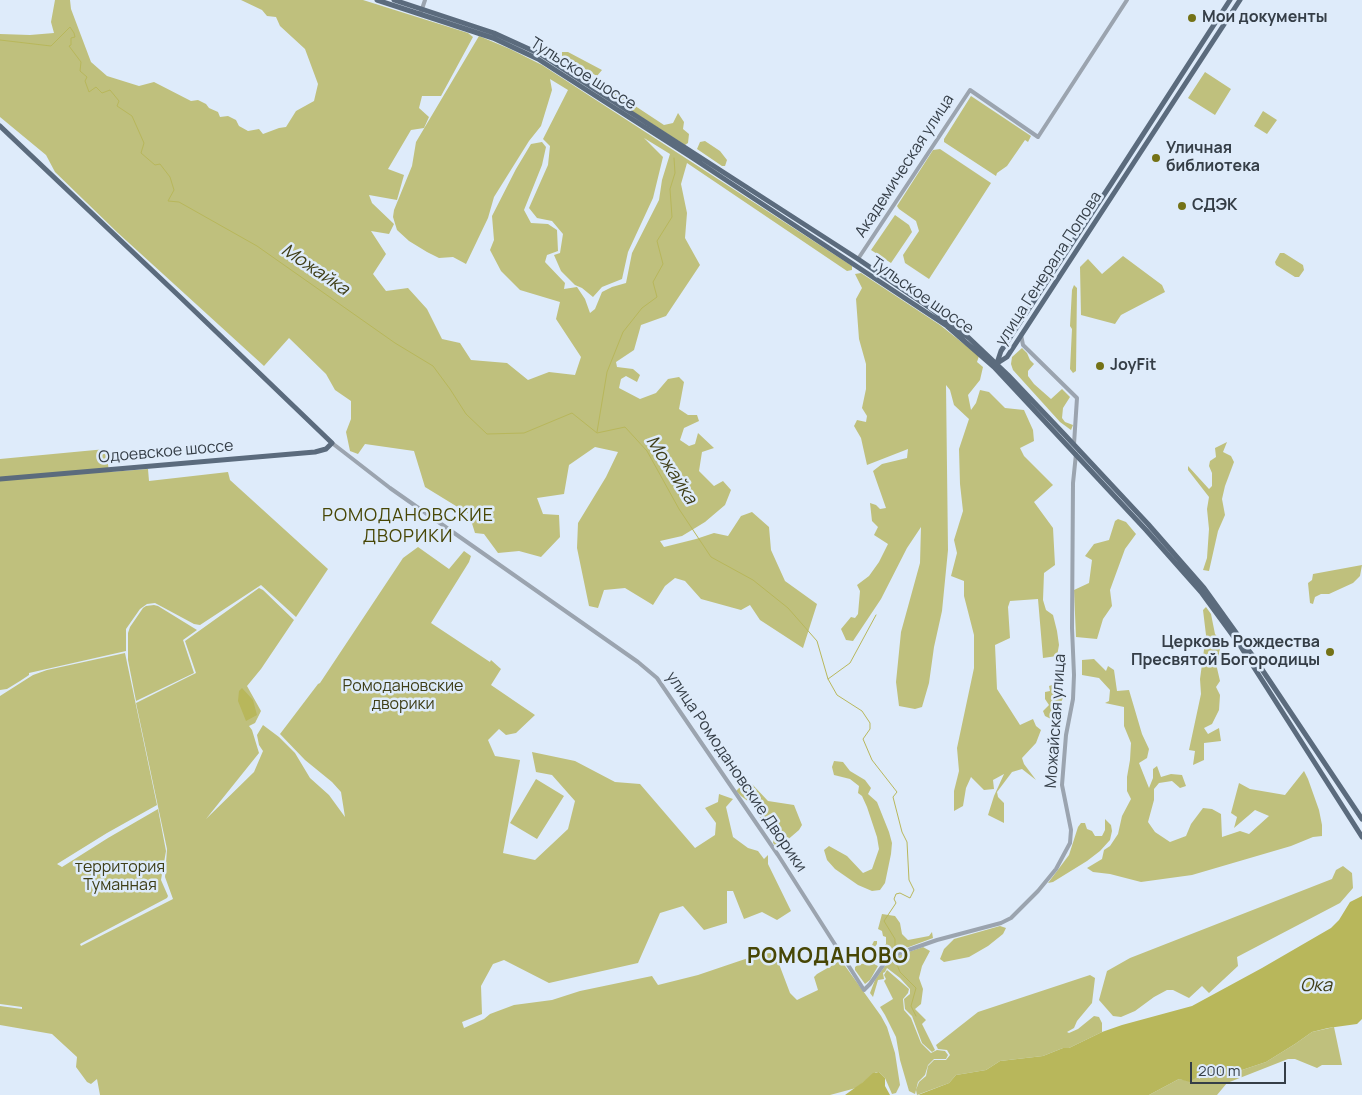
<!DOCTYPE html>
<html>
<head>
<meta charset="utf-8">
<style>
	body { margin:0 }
	#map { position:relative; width:1362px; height:1095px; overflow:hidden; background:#deebfa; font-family:Manrope,sans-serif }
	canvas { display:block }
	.scale { position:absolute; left:1190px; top:1062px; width:96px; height:22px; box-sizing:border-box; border:2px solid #353e47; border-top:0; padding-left:6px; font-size:15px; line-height:18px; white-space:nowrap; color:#353e47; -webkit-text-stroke:4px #deebfa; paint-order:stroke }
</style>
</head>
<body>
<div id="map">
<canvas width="1362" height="1095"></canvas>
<div class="scale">200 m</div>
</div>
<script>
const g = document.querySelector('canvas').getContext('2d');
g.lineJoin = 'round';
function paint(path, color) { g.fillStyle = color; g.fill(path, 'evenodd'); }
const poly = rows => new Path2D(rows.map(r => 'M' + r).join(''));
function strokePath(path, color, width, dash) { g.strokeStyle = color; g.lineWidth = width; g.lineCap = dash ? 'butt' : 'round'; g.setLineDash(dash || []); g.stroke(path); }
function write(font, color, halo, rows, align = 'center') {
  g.font = font + ' Manrope,sans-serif'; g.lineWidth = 5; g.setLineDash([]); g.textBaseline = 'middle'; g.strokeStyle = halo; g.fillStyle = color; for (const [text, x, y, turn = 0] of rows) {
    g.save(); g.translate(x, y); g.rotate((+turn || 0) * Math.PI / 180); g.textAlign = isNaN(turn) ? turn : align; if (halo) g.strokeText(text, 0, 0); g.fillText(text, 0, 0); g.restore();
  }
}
const green = poly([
	[55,0,70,0,71,9,91,62,107,76,139,86,154,82,191,101,198,100,206,104,209,108,218,112,220,117,228,116,236,120,239,126,248,131,259,129,263,134,279,128,286,127,296,111,314,101,318,84,305,49,280,26,276,17,267,16,262,10,241,0,363,0,468,33,473,37,441,96,422,96,419,108,429,117,424,128,411,130,388,169,404,175,397,200,369,195,372,203,394,224,389,234,371,231,386,254,373,274,386,291,408,288,427,309,442,339,460,343,471,360,507,363,528,380,549,372,575,375,581,357,556,319,560,302,520,290,501,271,490,250,494,240,492,216,516,169,531,144,542,142,546,147,542,165,524,210,531,223,548,224,557,230,558,251,547,255,545,262,565,283,564,289,577,287,585,299,590,313,595,309,602,292,612,287,626,283,632,253,659,200,662,180,670,154,644,138,663,157,653,198,628,252,622,279,602,287,593,297,582,288,575,285,561,271,554,255,560,253,563,234,552,221,537,218,529,208,548,165,550,146,543,139,568,90,550,79,552,90,541,126,529,141,494,197,488,218,466,264,453,257,439,258,427,252,409,241,397,230,393,217,394,210,412,166,416,142,479,36,510,49,542,65,852,266,852,270,847,271,687,163,681,184,687,213,685,238,700,265,666,316,641,325,634,350,616,362,617,367,633,369,640,375,637,382,626,376,621,379,619,388,640,399,656,393,668,379,679,377,684,382,679,409,688,415,697,415,699,421,684,428,680,440,689,446,695,444,698,433,714,448,702,452,699,471,714,486,723,481,731,490,725,505,705,522,682,536,660,541,664,547,696,539,714,533,728,536,741,516,752,512,769,527,771,550,785,581,817,604,803,648,760,620,750,605,741,610,701,599,685,581,675,578,665,586,653,605,625,588,604,590,598,608,589,606,577,548,578,523,606,477,618,452,595,447,569,465,564,494,537,498,543,514,559,515,560,537,541,557,519,551,498,553,484,534,475,533,469,514,425,487,414,451,365,444,358,454,350,451,346,432,351,419,351,401,335,390,326,374,289,338,264,366,118,233,55,172,46,155,0,117,0,34,30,35,54,33,51,22],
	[562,52,568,52,602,70,597,76,562,56],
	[1205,72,1231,89,1215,115,1188,98],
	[608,91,617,94,664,125,673,123,678,113,684,122,683,129,689,134,688,143,685,145,610,97],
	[971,96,1031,136,1028,142,1025,140,1007,166,997,173,996,176,944,142,944,139],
	[1263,111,1277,120,1267,134,1254,126],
	[705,141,720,151,727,160,725,166,722,166,697,149,700,142],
	[940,149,991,183,929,279,905,263,903,255,919,231,916,221,899,209,897,206,933,150],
	[895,215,909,225,912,232,891,263,871,250],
	[1280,253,1284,253,1303,265,1304,270,1299,277,1295,277,1276,265,1275,262],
	[1123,256,1162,285,1165,292,1121,315,1115,324,1081,315,1080,267,1088,259,1102,274],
	[861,273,940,325,979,356,977,362,983,367,980,380,968,395,971,410,976,403,980,390,989,392,1005,408,1024,410,1033,430,1034,441,1020,448,1024,456,1053,485,1034,502,1053,528,1055,565,1044,573,1043,600,1046,610,1053,615,1057,631,1059,645,1057,656,1043,658,1038,599,1010,601,1008,607,1010,638,995,645,997,689,1020,725,1033,719,1036,726,1041,730,1036,743,1022,758,1024,764,1036,780,1022,769,1012,772,997,792,998,797,1004,803,1004,823,988,815,994,796,1004,774,993,780,994,789,984,790,971,777,966,788,963,806,954,811,954,791,959,771,957,748,974,668,974,635,964,596,964,581,951,576,957,553,954,540,963,511,960,484,959,449,969,419,954,405,950,390,946,385,948,550,942,611,934,647,929,683,922,707,915,709,899,706,896,682,901,632,920,563,921,527,907,548,881,599,853,641,846,640,841,629,851,617,855,618,858,614,860,591,857,585,869,576,879,562,888,544,874,535,878,527,872,521,870,503,876,505,880,509,886,508,873,471,882,464,907,458,908,449,867,465,861,438,854,426,857,420,866,422,867,416,862,408,866,389,866,364,859,339,856,299,862,288,855,274],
	[1074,285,1077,288,1076,371,1073,373,1070,369,1072,329,1070,326,1072,290],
	[1022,348,1027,353,1030,360,1034,364,1028,371,1028,376,1034,384,1051,399,1062,389,1070,397,1063,408,1062,418,1065,422,1073,425,1071,430,1060,422,1013,370,1011,364,1012,357],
	[1227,442,1223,452,1231,456,1234,462,1225,486,1222,499,1225,515,1218,531,1209,571,1203,570,1207,558,1209,529,1207,509,1209,497,1188,470,1188,466,1209,489,1212,486,1212,473,1209,466,1210,461,1216,457,1215,448],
	[106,449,109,472,148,469,149,481,228,472,230,480,328,569,296,617,261,585,200,625,194,624,155,603,147,604,140,609,126,629,126,651,29,673,29,675,20,681,7,689,0,690,0,459],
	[1118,519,1126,522,1136,534,1125,549,1110,590,1112,606,1103,619,1097,639,1076,637,1074,590,1089,583,1092,560,1085,556,1094,544,1109,540,1115,521],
	[418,547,449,569,464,551,471,556,469,562,431,623,490,662,491,660,501,669,491,685,535,715,516,733,506,735,499,729,488,740,495,756,520,760,503,853,535,860,568,829,575,801,552,775,536,772,532,752,575,761,615,782,640,784,695,848,715,835,716,823,705,808,718,802,719,794,733,799,726,807,733,837,748,848,758,851,764,859,768,855,768,864,791,911,777,920,762,912,744,919,733,891,727,891,727,923,704,930,683,906,660,913,638,963,549,983,504,960,493,964,481,986,482,1014,462,1022,464,1028,484,1019,490,1014,514,1005,552,1000,580,991,652,976,658,985,698,975,760,954,770,953,776,956,790,993,797,1000,818,990,814,977,817,974,838,962,843,963,881,1016,887,1027,895,1053,900,1085,896,1093,892,1094,885,1078,879,1072,876,1072,856,1088,830,1095,100,1095,97,1079,91,1084,87,1082,76,1067,77,1057,52,1034,0,1025,0,1006,22,1009,22,1007,0,1004,0,696,33,675,47,670,125,653,157,805,107,833,57,864,62,867,108,838,158,809,166,851,161,880,168,896,167,898,80,944,81,946,173,899,165,877,167,849,136,703,196,673,185,641,259,588,263,590,294,620,261,669,247,686,261,711,255,723,249,726,252,730,259,753,206,819,254,772,263,751,259,745,257,735,263,725,279,737,295,753,310,778,329,795,345,817,341,792,332,782,305,760,280,734,318,684,320,683,403,558],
	[1362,565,1360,576,1353,583,1329,594,1321,594,1315,597,1313,604,1310,603,1308,583,1312,580,1313,574],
	[154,605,158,606,197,630,183,640,194,673,136,701,128,660,128,633,130,627,143,608,146,606],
	[1206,607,1211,614,1215,634,1221,641,1217,668,1220,681,1216,687,1220,695,1219,710,1212,724,1204,728,1208,734,1219,728,1221,741,1204,743,1204,760,1193,765,1195,751,1189,750,1201,694,1200,679,1206,635,1203,610],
	[1094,659,1106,671,1108,666,1114,670,1117,691,1129,690,1142,734,1149,749,1147,758,1139,763,1149,788,1153,778,1153,769,1157,766,1161,777,1171,774,1182,775,1186,786,1180,788,1172,781,1159,783,1154,789,1154,800,1148,822,1155,832,1170,842,1186,836,1191,824,1203,808,1212,809,1221,814,1222,837,1240,831,1249,834,1269,816,1255,810,1234,828,1237,817,1231,813,1239,783,1250,789,1285,795,1304,771,1308,779,1319,810,1322,825,1322,836,1313,837,1291,846,1192,875,1141,882,1110,874,1093,872,1087,868,1102,859,1104,850,1110,846,1118,834,1122,816,1131,799,1127,791,1127,777,1130,760,1131,743,1124,726,1124,707,1105,703,1109,701,1110,690,1099,678,1082,675,1082,660],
	[1052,685,1058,690,1063,698,1060,704,1055,708,1056,711,1060,715,1059,719,1055,721,1045,716,1043,711,1049,705,1045,699,1045,692,1050,691,1049,686],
	[834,761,843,762,850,771,865,780,871,788,868,794,877,802,889,832,892,843,891,854,885,883,880,890,872,891,858,885,835,869,827,860,824,850,829,846,847,856,863,873,872,869,879,849,877,837,867,807,862,796,858,793,859,786,850,779,834,775,832,767],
	[536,779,564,796,537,839,510,823],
	[743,784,752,784,768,801,794,805,802,825,799,830,778,848,773,843,774,838,780,835,780,828,776,823,768,826,760,818,757,808,741,796,736,791],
	[1105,819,1111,825,1112,831,1110,840,1100,851,1087,861,1053,882,1048,883,1069,855,1078,827,1081,823,1085,823,1087,829,1092,831,1095,836,1102,836,1105,830],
	[1343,866,1352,873,1353,888,1340,903,1237,957,1238,966,1209,993,1202,986,1189,998,1173,990,1167,990,1154,997,1135,1011,1121,1017,1113,1016,1099,1000,1107,971,1130,958,1332,879,1336,870],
	[882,914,895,916,900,923,902,934,908,940,929,936,932,932,933,938,890,954,882,955,879,957,883,960,881,962,874,960,872,957,874,954,873,951,870,949,874,941,877,941,877,944,874,948,878,954,883,951,883,946,886,944,886,937,883,936,882,931,878,929],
	[1000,926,1006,928,1003,934,988,946,969,957,944,962,940,959,944,949,954,939],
	[923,947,930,951,922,966,919,978,923,989,921,1004,915,1009,926,1020,922,1024,935,1050,932,1052,922,1043,912,1016,905,1009,904,999,910,994,910,989,900,978,887,968,885,972,883,973,884,979,878,980,873,997,870,993,875,980,885,966,891,960,897,956],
	[872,963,878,966,870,980,865,984,855,970,855,967,859,964],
	[887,970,909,989,908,993,903,999,904,1010,911,1018,921,1043,931,1053,937,1050,945,1051,948,1055,946,1059,934,1059,928,1065,925,1075,918,1082,915,1094,909,1091,900,1060,896,1037,885,1015,880,1007,893,999,884,981,886,979,884,975],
	[1090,975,1095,978,1092,1003,1077,1021,1074,1028,1067,1032,1069,1033,1078,1029,1094,1016,1099,1017,1102,1023,1102,1032,1069,1048,1063,1048,1043,1056,1000,1061,986,1070,956,1075,949,1083,917,1095,916,1090,919,1082,926,1076,928,1066,934,1060,946,1060,950,1055,947,1050,938,1049,936,1045,978,1012],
	[1334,1027,1342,1065,1322,1065,1317,1068,1295,1059,1288,1059,1227,1083,1217,1095,1149,1095,1179,1079,1191,1081,1211,1068,1224,1067,1239,1071,1266,1062,1295,1044,1312,1032]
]);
const water = poly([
	[242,688,253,700,257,715,246,721,238,701,239,691],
	[1362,896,1362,1019,1357,1024,1328,1028,1312,1032,1295,1044,1266,1062,1239,1071,1230,1072,1224,1067,1211,1068,1190,1082,1179,1079,1149,1095,918,1095,949,1083,956,1075,986,1070,1000,1061,1043,1056,1063,1048,1069,1048,1102,1032,1122,1025,1192,1006,1262,968,1331,928,1339,920,1350,902],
	[879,1072,885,1078,885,1086,890,1095,845,1095,863,1082,873,1073]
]);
const stream = poly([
	[0,40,51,46,70,27,74,33,75,37,71,38,71,45,69,46,81,62,80,71,87,77,85,81,89,92,96,87,102,93,110,90,119,101,117,106,132,116,144,143,141,153,155,165,160,164,170,177,174,190,168,201,179,202,257,246,395,343,433,366,450,389,466,414,487,434,524,433,572,413,597,433,625,427,647,451,679,509,711,557,753,580,788,608,817,641,828,679],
	[597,432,607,372,623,332,642,308,657,297,653,282,663,264,657,241,672,217,670,189,675,173,674,158],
	[876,615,850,663,828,679,837,695,862,711,870,723,870,729,863,739,872,760,897,792,893,797,902,832,907,842,909,880,914,890,910,898,900,893,896,894,894,899,896,903,884,921,895,939,895,949],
	[895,960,900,972,916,988,911,1006,916,1016]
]);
const minor = poly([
	[421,12,425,0],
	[858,259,970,90,1038,137,1127,0],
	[1021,335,1023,345,1077,398,1074,444],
	[332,443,390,488,638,662,657,678,778,855,864,990,870,984,886,961,894,955,937,940,1001,923,1011,918,1038,891,1056,869,1070,843,1071,830,1062,785,1066,735,1073,699,1074,675,1072,628,1073,483,1076,454]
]);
const major = poly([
	[377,0,493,38,538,59,688,155,947,326,994,367,1146,530,1201,592,1239,644,1362,837],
	[394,0,494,33,540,54,858,259,930,308,969,338,1008,375,1064,434,1148,524,1204,588,1255,659,1362,819],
	[0,126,178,295,332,443,326,449,315,452,0,479],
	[997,363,1001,351,1111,184,1230,0],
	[996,364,1007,357,1240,0]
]);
const markers = [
	[1192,18,5,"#747216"],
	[1156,158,5,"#747216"],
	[1182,206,5,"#747216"],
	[1100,366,5,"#747216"],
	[1330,652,5,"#747216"]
];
const poiNames = [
	["Мои документы",1202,18],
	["Уличная",1166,149],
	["библиотека",1166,167],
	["СДЭК",1192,206],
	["JoyFit",1110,366],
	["Церковь Рождества",1320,643,"right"],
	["Пресвятой Богородицы",1320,661,"right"]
];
const streetNames = [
	["Тульское шоссе",583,74,32],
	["Академическая улица",905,166,-57],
	["улица Генерала Попова",1049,269,-57],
	["Тульское шоссе",922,296,35],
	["Одоевское шоссе",166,452,-5],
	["Можайская улица",1056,721,-86],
	["улица Ромодановские Дворики",736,772,56]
];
const parkNames = [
	["Ромодановские",403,687],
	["дворики",403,705],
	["территория",120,868],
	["Туманная",120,886]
];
const waterNames = [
	["Можайка",315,270,34],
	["Можайка",671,470,57],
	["Ока",1316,986]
];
const neighbourhoodNames = [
	["РОМОДАНОВСКИЕ",408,516],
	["ДВОРИКИ",408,537]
];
const districtNames = [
	["РОМОДАНОВО",828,957]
];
paint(green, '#bfc07d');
paint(water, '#b8b75b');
strokePath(stream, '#b8b75b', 1);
strokePath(minor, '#9ba4af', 4);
strokePath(major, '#5b6b7d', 5);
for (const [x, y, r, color] of markers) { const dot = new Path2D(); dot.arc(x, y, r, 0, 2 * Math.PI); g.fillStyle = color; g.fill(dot); strokePath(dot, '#deebfa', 2); }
write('bold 16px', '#353e47', '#deebfa', poiNames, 'left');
write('16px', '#353e47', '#deebfa', streetNames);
write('16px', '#3e3e17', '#deebfa', parkNames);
write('italic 18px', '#3f3e17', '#deebfa', waterNames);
g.letterSpacing = '1px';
write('18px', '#474605', '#deebfa', neighbourhoodNames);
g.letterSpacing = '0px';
g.letterSpacing = '1px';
write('bold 21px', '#474605', '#deebfa', districtNames);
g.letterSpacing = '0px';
</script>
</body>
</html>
